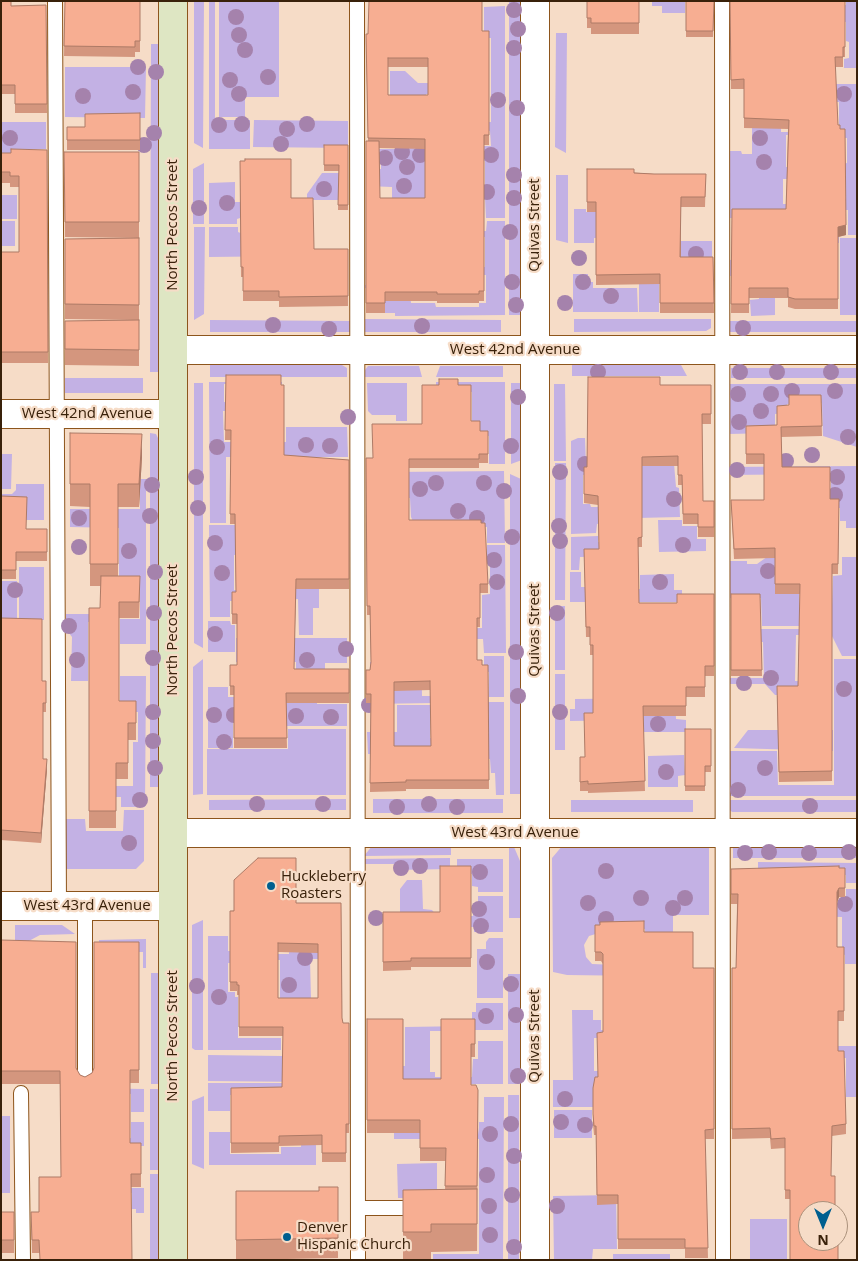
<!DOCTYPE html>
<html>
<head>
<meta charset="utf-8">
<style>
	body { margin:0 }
	#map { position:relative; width:858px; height:1261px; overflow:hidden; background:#f6dcc7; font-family:"Open Sans",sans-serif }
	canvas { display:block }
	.frame { position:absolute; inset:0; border:2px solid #39210a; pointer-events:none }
	.north { position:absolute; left:798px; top:1201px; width:50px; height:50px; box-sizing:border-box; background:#f6dcc7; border:1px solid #aa917b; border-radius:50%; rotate:180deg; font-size:14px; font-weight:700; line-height:20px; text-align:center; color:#39210a }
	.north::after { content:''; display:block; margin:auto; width:18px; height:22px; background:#005f8f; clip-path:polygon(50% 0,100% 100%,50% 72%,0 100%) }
</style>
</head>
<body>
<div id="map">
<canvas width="858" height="1261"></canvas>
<div class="frame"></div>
<div class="north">N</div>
</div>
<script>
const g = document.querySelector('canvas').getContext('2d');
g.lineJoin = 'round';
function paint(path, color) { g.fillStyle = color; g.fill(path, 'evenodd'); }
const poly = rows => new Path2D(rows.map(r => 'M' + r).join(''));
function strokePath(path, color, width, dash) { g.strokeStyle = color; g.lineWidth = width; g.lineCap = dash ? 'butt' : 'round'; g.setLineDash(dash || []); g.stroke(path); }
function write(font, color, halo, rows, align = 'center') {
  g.font = font + ' "Open Sans",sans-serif'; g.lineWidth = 4.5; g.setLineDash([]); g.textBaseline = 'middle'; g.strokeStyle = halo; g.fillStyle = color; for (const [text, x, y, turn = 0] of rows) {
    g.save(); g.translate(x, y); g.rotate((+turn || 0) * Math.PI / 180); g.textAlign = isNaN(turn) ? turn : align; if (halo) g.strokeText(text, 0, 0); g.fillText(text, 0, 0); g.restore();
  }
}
const green = poly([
	[194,1,204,1,203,148,194,143],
	[209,1,215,1,215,120,250,120,250,149,209,149],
	[219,1,279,1,279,97,245,97,245,117,219,117],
	[509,1,521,1,521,315,509,315],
	[652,1,685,1,685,13,662,13,662,6,652,6],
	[846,1,857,1,857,68,844,68,844,59,849,58,849,42,846,41,846,22,837,21,837,5,846,5],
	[505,6,505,218,486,218,485,198,436,198,485,186,485,161,477,161,475,151,484,151,484,146,491,146,490,131,485,130,485,122,491,122,491,38,484,38,484,7],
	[556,33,567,33,566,153,555,147],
	[151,44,161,44,160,372,150,372],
	[65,67,146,67,145,118,65,117],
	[390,71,405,71,418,83,435,83,435,94,426,94,426,123,435,161,425,161,425,187,434,187,434,198,392,205,392,187,367,186,367,169,381,169,381,154,368,154,368,149,398,149,398,132,368,132,368,123,390,95],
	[830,84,857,84,857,235,848,235,848,210,841,210,841,200,846,199,846,174,841,173,841,164,847,163,847,138,841,138,839,131,839,102,830,102],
	[254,120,348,121,348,148,253,147],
	[1,122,46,122,46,149,16,149,1,162],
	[752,128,781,128,781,132,791,132,791,135,786,135,786,167,792,167,792,179,783,179,783,204,838,204,784,238,839,237,839,243,795,243,786,276,730,276,729,260,754,259,754,218,729,218,729,151,741,151,742,154,752,154],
	[204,163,204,224,193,224,193,169],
	[322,173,346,173,346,200,307,200,307,194],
	[556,175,568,175,568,243,556,240],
	[235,182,235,202,290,202,237,219,237,224,209,224,209,183],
	[1,195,17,195,17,219,1,219],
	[574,209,586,209,586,212,636,212,636,238,594,238,594,243,574,243],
	[1,221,15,221,15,246,1,246],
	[487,221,505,221,505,315,395,316,395,313,385,313,385,294,410,294,411,303,435,303,436,307,479,307,479,303,486,303,486,275,479,275,479,267,485,267,485,237,422,237,385,288,364,288,364,285,384,285,384,270,366,270,366,257,392,257,424,231,486,231],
	[194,227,205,227,204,314,194,320],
	[209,227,238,227,238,232,296,256,209,257],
	[840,238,857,238,857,315,840,315],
	[655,241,712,241,712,266,659,266,659,312,639,312,639,249],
	[573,274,588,274,588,282,593,282,593,288,637,288,638,312,573,312],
	[759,278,775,296,775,315,751,316,750,300,759,299],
	[364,319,501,320,501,332,364,332],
	[574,319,711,319,711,328,706,331,574,332],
	[210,320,352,321,352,332,210,332],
	[729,321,857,321,857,332,729,332],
	[210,364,342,365,347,368,347,377,210,377],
	[572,365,681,365,687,376,572,376],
	[368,366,419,366,422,377,365,377,365,370],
	[440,366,503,366,503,377,436,377],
	[731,368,857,368,857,378,731,378],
	[65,378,143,378,143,393,65,393],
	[209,382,282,382,282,384,224,384,224,402,251,402,251,411,223,411,224,442,286,442,286,427,347,427,348,457,226,457,226,523,210,523],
	[436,382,505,382,505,464,489,464,489,436,480,436,472,421,472,392,436,387],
	[194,383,203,383,203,648,194,643],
	[367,383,407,383,407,421,396,421,396,415,372,415,368,411],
	[511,383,522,383,522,460,511,464],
	[554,384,565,384,566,461,554,461],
	[728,384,857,384,857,447,823,436,822,403,787,404,787,413,775,414,775,433,728,434],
	[150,433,156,434,159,440,159,787,150,787],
	[578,438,585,438,586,467,590,475,583,475,583,504,590,504,591,507,631,507,632,502,642,502,642,473,632,466,673,452,676,487,679,488,680,517,637,518,597,524,596,533,571,534,571,441],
	[1,454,12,454,11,489,1,489],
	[555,463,566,463,565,600,555,600],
	[857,466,857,528,846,528,846,521,840,521,840,508,826,508,831,499,831,474,727,475,727,467],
	[504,471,505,543,487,543,487,527,416,528,411,517,410,498,400,498,392,472],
	[510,474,521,479,520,794,510,794],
	[140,479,146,479,146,644,120,644,120,619,140,619,140,592,119,592,119,528,70,527,70,509,140,509],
	[16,484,44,484,44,520,10,520,1,537,1,494,12,494,16,490],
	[658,520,682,520,682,526,697,526,697,539,706,539,706,551,659,552],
	[209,525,279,525,347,554,234,555,234,590,285,590,285,601,230,601,230,617,210,617],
	[598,536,598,542,605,542,634,556,580,557,579,570,571,570,571,537],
	[487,545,505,545,506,653,484,653,483,639,431,639,431,629,482,628,482,595,490,594,490,563,483,563,483,558,487,557],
	[778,549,799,586,799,626,762,626,761,598,728,598,728,561,747,561,747,564,757,564],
	[842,557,857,557,857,656,842,656,831,634,833,576,842,575],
	[319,559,319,608,313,608,313,635,299,635,298,599,288,600],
	[19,567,44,567,44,620,19,620],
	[570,572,581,572,581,587,592,587,593,589,640,589,640,575,674,574,674,590,682,590,682,602,570,602],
	[1,581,17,581,17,620,1,620],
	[555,606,565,606,565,670,555,670],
	[66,614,100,614,100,619,119,619,119,622,88,622,88,681,71,681,72,637,66,629],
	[208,621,230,621,231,625,235,625,235,652,208,652],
	[760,629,802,629,828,635,796,635,795,681,829,682,829,695,775,695,765,684,730,684,730,678,764,678,763,642,733,642],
	[236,638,347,638,347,663,325,663,325,677,296,682,296,662,236,662],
	[421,641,422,696,434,696,434,703,370,704,370,692,396,691,396,670,370,670,370,662,399,662],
	[484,656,504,656,504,697,489,697,489,672,484,672],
	[203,659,203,794,193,795,193,667],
	[834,659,857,659,857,796,727,796,727,751,777,751,778,785,834,785],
	[555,674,565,674,565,750,555,750],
	[120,676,146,676,145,807,121,807,121,797,97,797,97,786,133,786,133,742,138,742,138,712,120,712],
	[208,687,228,687,228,697,235,697,317,688,317,704,347,704,347,726,281,726,280,719,233,719,233,748,208,748],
	[675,698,676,719,686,720,686,732,644,732,643,720,570,721,570,709,575,709,575,699],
	[482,702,504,702,504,795,496,795,495,773,491,773,490,759,446,759,481,734,489,734,489,712,483,711],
	[397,705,444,705,438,712,430,712,430,738,444,739,417,759,417,789,407,789,407,755,368,754,367,732,397,732],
	[288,729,346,729,346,795,207,795,207,749,288,749],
	[748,730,833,730,833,751,734,748],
	[684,755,685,775,678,776,678,787,648,787,648,756],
	[346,799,346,810,209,810,209,800],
	[373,799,503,799,503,813,373,813],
	[571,800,693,800,693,812,571,812],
	[728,800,857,800,857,812,732,812,728,808],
	[124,810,144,810,144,861,136,869,65,869,65,819,85,819,86,831,123,831],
	[709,844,709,915,673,915,673,942,646,973,645,929,599,930,599,933,589,936,584,945,586,957,592,964,643,966,643,976,567,975,553,972,552,858,563,845],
	[438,845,438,848,451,847,451,855,364,856,372,846],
	[733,845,857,845,857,858,733,858],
	[509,847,514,847,520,861,520,918,509,918],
	[450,858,450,869,397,870,396,864,363,864,363,859],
	[457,859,503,859,503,892,478,892,478,887,472,886,472,874,460,874,457,868],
	[758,862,857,863,857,883,846,883,846,875,758,876],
	[407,880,422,880,423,909,432,910,439,918,400,918,400,889],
	[846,889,857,889,857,964,845,964,845,955,842,954,842,917,796,916,796,902,839,903,840,898,846,898],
	[478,896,503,896,503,932,474,932,474,927,469,927,469,916,473,916,473,904,478,903],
	[289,916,341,959,310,959,311,1000,280,1000,280,960,238,960,238,954,289,954],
	[203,920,203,1050,195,1050,192,1048,192,925],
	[15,925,62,925,75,934,40,935,27,942,15,943],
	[208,936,228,936,228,951,235,951,235,963,228,963,228,992,235,992,235,997,238,997,238,1038,281,1038,281,1050,208,1050],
	[489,938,503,938,503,998,477,998,477,949,486,949,486,942],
	[146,939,146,968,143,968,143,952,99,952,99,940],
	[151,973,160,973,160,1084,151,1084],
	[508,974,520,974,520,1084,508,1084],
	[476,1003,503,1003,503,1030,472,1030,472,1012,476,1012],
	[572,1010,593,1010,593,1020,601,1020,601,1030,639,1030,639,1038,594,1038,594,1071,654,1071,633,1085,593,1085,593,1107,553,1107,553,1080,573,1080],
	[468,1026,468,1031,430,1031,430,1072,435,1072,435,1077,472,1077,473,1059,478,1059,478,1041,503,1041,503,1084,400,1084,400,1066,405,1066,405,1027],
	[838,1046,857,1046,857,1097,846,1097,846,1058,838,1058],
	[208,1055,282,1056,282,1070,308,1070,308,1082,208,1081],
	[208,1083,316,1083,316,1165,209,1165,209,1132,230,1132,230,1154,281,1154,281,1147,301,1147,301,1103,280,1095,230,1095,230,1111,208,1111],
	[83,1088,144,1089,144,1112,131,1112,131,1094],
	[150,1089,159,1089,159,1170,150,1170],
	[508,1095,519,1095,519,1260,508,1260],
	[204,1096,204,1169,192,1164,192,1101],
	[484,1097,504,1097,503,1260,433,1260,433,1254,479,1254,479,1139,394,1139,394,1112,426,1129,478,1128,479,1135,479,1122,484,1122],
	[554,1110,592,1110,592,1138,554,1138],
	[1,1116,10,1116,10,1193,1,1193],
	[131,1122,144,1122,144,1146,82,1146,131,1138],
	[437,1163,437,1198,398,1198,397,1164],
	[150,1174,159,1174,159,1260,150,1260],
	[89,1188,144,1188,144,1213,136,1213,136,1209,132,1209,132,1193,89,1193],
	[616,1195,617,1249,593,1249,592,1260,554,1260,553,1196],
	[750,1219,787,1219,787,1260,750,1260],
	[613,1254,670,1254,670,1260,613,1260]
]);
const service = poly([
	[55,1,59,906],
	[357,1,358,1260],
	[722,1,723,1260],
	[85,906,85,1081],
	[21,1093,23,1260],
	[358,1208,421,1208]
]);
const minor = poly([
	[535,1,535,1260],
	[173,350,857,350],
	[1,414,173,414],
	[173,833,857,833],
	[1,906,173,906]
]);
const secondary = poly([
	[173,1,173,1260]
]);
const trees = [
	[514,10],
	[236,17],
	[518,29],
	[239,35],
	[514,48],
	[245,50],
	[138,67],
	[156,72],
	[268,77],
	[230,80],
	[133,92],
	[239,94],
	[844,94],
	[83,96],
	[498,100],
	[517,108],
	[242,124],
	[307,124],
	[219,125],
	[287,129],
	[154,133],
	[10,138],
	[760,138],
	[281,144],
	[144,145],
	[402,152],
	[420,155],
	[491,155],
	[385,158],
	[764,162],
	[407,167],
	[514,175],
	[404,186],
	[324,189],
	[487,192],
	[514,198],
	[227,203],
	[199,208],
	[510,232],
	[696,254],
	[579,258],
	[512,282],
	[583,282],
	[611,296],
	[565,303],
	[516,305],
	[273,325],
	[422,326],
	[743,328],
	[329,329],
	[598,372],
	[740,372],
	[777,372],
	[831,372],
	[792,391],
	[835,391],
	[738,394],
	[771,394],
	[518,397],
	[761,411],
	[348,417],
	[739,422],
	[848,437],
	[306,445],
	[330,446],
	[511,446],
	[217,447],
	[812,455],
	[786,461],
	[585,464],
	[737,470],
	[560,472],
	[196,477],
	[837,477],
	[436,483],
	[484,483],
	[152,485],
	[420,489],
	[504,491],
	[835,495],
	[674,499],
	[198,508],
	[458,511],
	[150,516],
	[79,518],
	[477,518],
	[559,526],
	[512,537],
	[560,541],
	[215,543],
	[683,545],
	[79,547],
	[129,551],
	[494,560],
	[768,571],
	[155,572],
	[222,573],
	[497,582],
	[660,582],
	[15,590],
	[154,613],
	[557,613],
	[69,626],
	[215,634],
	[346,649],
	[516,652],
	[153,658],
	[77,660],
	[307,660],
	[771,678],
	[744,683],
	[844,689],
	[518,696],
	[369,705],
	[153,712],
	[560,712],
	[214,715],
	[234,715],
	[296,716],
	[331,717],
	[658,724],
	[153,741],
	[224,742],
	[155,768],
	[765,768],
	[666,772],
	[738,790],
	[140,800],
	[257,804],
	[323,804],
	[429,804],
	[810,806],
	[397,807],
	[457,807],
	[129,843],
	[769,852],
	[849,852],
	[745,853],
	[809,853],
	[420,866],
	[401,868],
	[606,871],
	[480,872],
	[641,898],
	[685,898],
	[588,903],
	[845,904],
	[673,908],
	[479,909],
	[376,918],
	[606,919],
	[481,926],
	[305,958],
	[487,962],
	[511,984],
	[289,985],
	[197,986],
	[219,997],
	[516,1015],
	[486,1016],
	[518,1076],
	[565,1099],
	[561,1122],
	[511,1124],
	[585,1125],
	[490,1134],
	[514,1156],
	[487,1175],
	[512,1195],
	[489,1206],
	[557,1206],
	[490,1235],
	[514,1247]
];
const wall = poly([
	[1,1,11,6,46,5,47,113,15,113,15,94,1,94],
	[65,1,140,1,140,52,135,52,135,57,64,56],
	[587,1,639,1,639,34,591,34,591,28,587,28],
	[686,1,714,1,713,37,686,37],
	[730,1,845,1,845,57,843,57,843,67,835,67,838,125,846,235,838,237,838,309,795,309,788,307,788,298,749,298,749,313,731,313,732,209,786,209,788,129,744,128,744,89,731,89],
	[489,31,489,145,484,145,484,301,479,301,479,303,437,303,437,301,385,301,385,313,366,313,366,141,368,141,366,34],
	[388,67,428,67,428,95,388,95],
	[379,148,425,149,425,198,380,198],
	[140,113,140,150,67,150,67,127,85,127],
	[324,145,348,145,348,210,338,210,339,171,324,171],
	[47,150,48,363,1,363,1,252,19,252,19,187,10,187,10,183,1,183,1,153,11,153],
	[64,152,139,152,139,238,65,237],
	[240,161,291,198,314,249,348,249,348,306,279,307,279,301,243,301,243,277,241,277],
	[587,169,654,174,706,174,705,207,681,207,681,257,713,257,714,313,660,313,660,284,596,285,596,212,587,212],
	[139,238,139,366,65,365,65,321,132,320,65,319,65,239],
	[226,375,284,455,349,460,349,589,296,589,294,669,349,669,349,703,286,703,287,748,234,748,234,695,230,695,230,665,237,665,237,624,232,624,232,592,236,592,235,524,230,524,231,440,225,440],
	[458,385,471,421,480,431,488,431,488,463,479,463,479,468,409,468,409,520,481,523,488,584,488,593,480,593,480,627,477,627,477,660,482,665,488,665,489,789,406,789,406,791,370,792,371,703,366,703,366,670,370,670,371,663,370,615,367,615,366,458,373,458,422,424],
	[430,690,431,746,394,746,394,691],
	[660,385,711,385,711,424,702,424,703,501,714,501,714,537,698,537,698,524,683,524,682,485,678,485,678,466,642,466,642,547,638,547,639,603,677,603,714,594,714,676,705,676,705,697,686,697,686,716,643,716,645,791,588,793,588,791,580,791,580,757,585,757,593,713,593,655,590,655,590,637,586,637,584,549,599,549,598,505,584,503,584,467,587,467],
	[821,395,822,436,781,437,782,467,830,499,839,499,838,574,832,574,832,781,779,782,777,696,798,686,800,594,775,594,775,558,734,559,731,500,764,500,764,464,746,464,746,426,777,425],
	[70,433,142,457,139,507,118,507,118,576,140,592,139,618,119,618,119,701,136,701,136,740,128,740,128,779,116,779,116,828,89,828,89,608,100,608,101,586,90,586,90,507,70,506],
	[1,496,26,529,47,529,47,561,16,561,16,579,1,579],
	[731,594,760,594,762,676,731,676],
	[1,618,42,681,46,681,46,712,43,712,43,759,47,769,41,843,1,840],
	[685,729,711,729,711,772,705,772,705,791,685,791],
	[471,866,471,967,411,967,411,970,383,971,383,912,440,912],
	[845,868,845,897,839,897,837,902,837,947,844,947,844,1021,838,1021,838,1051,846,1124,846,1134,832,1136,808,1211,790,1199,785,1199,785,1148,771,1149,770,1138,732,1139,732,968,736,968,737,904,731,904,731,869],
	[296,903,341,903,342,1018,343,1023,349,1023,349,1133,346,1133,346,1162,322,1162,322,1145,279,1146,279,1152,231,1153,231,1088,282,1087,283,1036,239,1036,239,995,237,995,237,991,230,991,230,911],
	[278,952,318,953,318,998,278,998],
	[595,925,644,932,693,968,714,968,714,1139,705,1139,708,1258,685,1258,685,1249,618,1249,618,1204,597,1205,596,1135,594,1135,593,1124,593,1088,598,1077,603,1032,603,964,601,961,595,961],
	[1,940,80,1075,85,1077,92,1073,139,942,139,1083,130,1083,130,1143,141,1143,141,1187,131,1187,39,1253,32,1253,31,1212,39,1212,61,1177,60,1084,1,1084],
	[367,1019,403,1079,441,1079,475,1019,475,1057,471,1057,471,1085,478,1090,477,1251,431,1252,431,1259,403,1259,403,1190,445,1190,446,1161,420,1161,420,1133,367,1133],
	[338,1187,338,1258,236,1260,236,1191,319,1191],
	[1,1212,14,1212,14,1253,1,1253]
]);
const shadedWall = poly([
	[846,225,846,235,838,237,838,309,838,227],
	[142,434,142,457,139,507,139,484],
	[47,759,47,769,41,843,41,833],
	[839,888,839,897,837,902,837,892]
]);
const building = poly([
	[1,1,11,1,11,6,46,5,47,104,15,104,15,85,1,85,1,1],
	[65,1,140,1,140,41,135,41,135,47,64,46,65,1],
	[369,1,482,1,482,31,489,31,489,135,484,135,484,291,479,291,479,294,437,294,437,292,385,292,385,303,366,303,366,141,379,141,380,198,425,198,425,139,368,138,366,34,368,34,369,1],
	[388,58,428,58,428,95,388,95,388,58],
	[587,1,639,1,639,23,591,23,591,18,587,18,587,1],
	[686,1,714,1,713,31,686,31,686,1],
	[730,1,845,1,845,47,843,47,843,57,835,57,838,125,840,125,840,129,845,129,846,225,838,227,838,299,795,299,788,297,788,288,749,288,749,304,731,304,732,209,786,209,789,120,744,118,744,79,731,80,730,1],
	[140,113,140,140,67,140,67,127,85,127,85,114,140,113],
	[324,145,348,145,348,205,338,205,339,165,324,165,324,145],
	[11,149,47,150,48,352,1,352,1,252,19,252,19,176,10,176,10,172,1,172,1,153,11,153,11,149],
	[64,152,139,152,139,222,65,222,64,152],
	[245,159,291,159,291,198,313,198,314,249,348,249,348,296,279,297,279,291,243,291,243,267,241,267,240,161,245,161,245,159],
	[587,169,634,169,634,173,654,174,706,174,705,197,681,197,680,257,713,257,714,303,660,303,660,274,596,275,596,202,587,202,587,169],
	[139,238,139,305,65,304,65,239,139,238],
	[139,320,139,350,65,349,65,321,139,320],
	[226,375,281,375,281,385,284,385,284,455,349,460,349,579,296,579,294,669,349,669,349,693,286,693,287,738,234,738,234,686,230,686,230,665,237,665,237,614,232,614,232,592,236,592,235,514,230,514,231,430,225,430,226,375],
	[588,377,660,377,660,385,711,385,711,414,702,414,703,501,714,501,714,527,698,527,698,514,683,514,682,475,678,475,678,456,642,457,642,537,638,538,639,603,677,603,677,594,714,594,714,666,705,666,705,687,686,687,686,706,643,706,645,781,588,784,588,781,580,782,580,757,585,757,584,713,593,713,593,645,590,645,590,627,586,627,584,549,599,549,598,496,584,494,584,467,587,467,588,377],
	[439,379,458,379,458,385,471,385,471,421,480,421,480,431,488,431,488,454,479,454,479,459,409,459,409,520,481,520,481,523,485,523,488,584,480,584,480,618,477,618,477,660,482,660,482,665,488,665,489,780,406,780,406,782,370,783,371,694,366,694,366,670,370,670,371,662,370,606,367,606,366,458,373,458,372,424,422,424,422,385,439,385,439,379],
	[430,681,431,746,394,746,394,682,430,681],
	[789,395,821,395,822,426,781,427,782,467,830,467,830,499,839,499,838,564,832,564,832,771,779,772,777,686,798,686,800,584,775,584,775,548,734,549,731,500,764,500,764,454,746,454,746,426,777,425,777,406,789,405,789,395],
	[70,433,142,434,139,484,118,484,118,564,90,564,90,484,70,484,70,433],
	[1,496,27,497,26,529,47,529,47,552,16,552,16,570,1,570,1,496],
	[101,576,140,576,139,602,119,602,119,701,136,701,136,723,128,723,128,763,116,763,116,811,89,811,89,608,100,608,101,576],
	[731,594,760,594,762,670,731,670,731,594],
	[1,618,42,619,42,681,46,681,46,703,43,703,43,759,47,759,41,833,1,830,1,618],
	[685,729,711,729,711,766,705,766,705,786,685,786,685,729],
	[258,858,296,858,296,903,341,903,342,1018,343,1023,349,1023,349,1124,346,1124,346,1153,322,1153,322,1135,279,1136,279,1143,231,1143,231,1088,282,1087,283,1027,239,1027,239,985,237,985,237,982,230,982,230,911,234,911,234,880,258,858],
	[278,943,318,944,318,998,278,998,278,943],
	[440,866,471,866,471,958,411,958,411,961,383,962,383,912,440,912,440,866],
	[839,866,839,868,845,868,845,888,839,888,837,892,837,947,844,947,844,1011,838,1011,838,1051,844,1051,846,1124,832,1126,831,1176,835,1176,835,1211,808,1211,808,1241,838,1241,838,1260,790,1260,790,1190,785,1190,785,1138,771,1139,770,1128,732,1129,732,968,736,968,738,894,731,894,731,869,839,866],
	[644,921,644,932,693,932,693,968,714,968,714,1129,705,1130,708,1248,685,1248,685,1239,618,1239,618,1195,597,1195,596,1126,594,1126,593,1114,593,1088,595,1077,598,1077,597,1033,603,1032,603,954,601,952,595,952,595,925,600,925,600,922,644,921],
	[1,940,76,942,76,1068,80,1075,85,1077,92,1073,94,1068,94,942,139,942,139,1070,130,1070,130,1143,141,1143,141,1174,131,1174,132,1260,40,1260,39,1240,32,1240,31,1212,39,1212,39,1177,61,1177,60,1071,1,1071,1,940],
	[367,1019,403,1019,403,1079,441,1079,441,1019,475,1019,475,1044,471,1044,471,1085,476,1085,478,1090,477,1186,445,1186,446,1148,420,1148,420,1120,367,1120,367,1019],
	[319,1187,338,1187,338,1238,236,1240,236,1191,319,1191,319,1187],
	[477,1189,477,1224,431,1224,431,1232,403,1232,403,1190,477,1189],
	[1,1212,14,1212,14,1240,1,1240,1,1212]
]);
const markers = [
	[271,886,5,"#005f8f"],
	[287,1237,5,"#005f8f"]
];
const streetNames = [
	["North Pecos Street",173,225,-90],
	["Quivas Street",535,225,-90],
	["West 42nd Avenue",515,350],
	["West 42nd Avenue",87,414],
	["North Pecos Street",173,630,-90],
	["Quivas Street",535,630,-90],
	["West 43rd Avenue",515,833],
	["West 43rd Avenue",87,906],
	["North Pecos Street",173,1036,-90],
	["Quivas Street",535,1036,-90]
];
const poiNames = [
	["Huckleberry",281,877],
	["Roasters",281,894],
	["Denver",297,1228],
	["Hispanic Church",297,1245]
];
paint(green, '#c3b1e4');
strokePath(service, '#8d551c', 16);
strokePath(minor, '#8d551c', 30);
strokePath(secondary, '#8d551c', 30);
strokePath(service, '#fff', 14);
strokePath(minor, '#fff', 28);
strokePath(secondary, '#dee6c3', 28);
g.fillStyle = '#a582ac';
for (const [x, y] of trees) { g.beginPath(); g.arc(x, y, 8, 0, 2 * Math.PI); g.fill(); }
paint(wall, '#d4967e');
paint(shadedWall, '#ad7a66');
paint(building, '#f7ae92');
strokePath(building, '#ad7a66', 1);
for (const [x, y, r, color] of markers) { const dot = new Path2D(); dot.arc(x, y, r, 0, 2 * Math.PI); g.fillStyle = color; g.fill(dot); strokePath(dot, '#f6dcc7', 2); }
write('15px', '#39210a', '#f6dcc7', streetNames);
write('15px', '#39210a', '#f6dcc7', poiNames, 'left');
</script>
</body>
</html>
